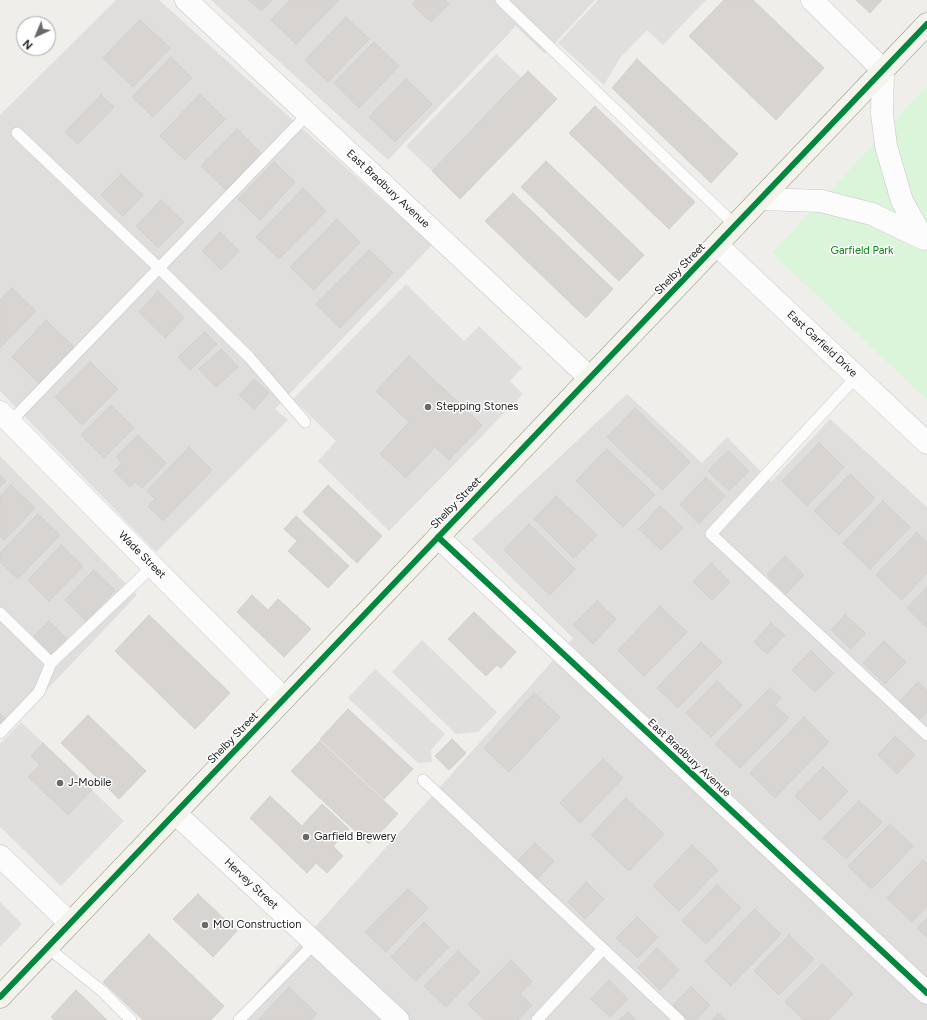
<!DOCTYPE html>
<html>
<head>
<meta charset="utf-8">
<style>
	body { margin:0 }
	#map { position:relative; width:927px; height:1020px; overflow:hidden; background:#f0eeeb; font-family:Figtree,sans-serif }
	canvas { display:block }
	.north { position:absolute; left:16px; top:16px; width:40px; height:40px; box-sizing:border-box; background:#fff; border:1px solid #a7a7a7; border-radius:50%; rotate:224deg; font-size:11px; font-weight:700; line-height:16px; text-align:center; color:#222 }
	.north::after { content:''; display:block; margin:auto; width:14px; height:18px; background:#6a6968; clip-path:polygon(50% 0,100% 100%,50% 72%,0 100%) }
</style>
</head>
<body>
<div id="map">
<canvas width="927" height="1020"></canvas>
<div class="north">N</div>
</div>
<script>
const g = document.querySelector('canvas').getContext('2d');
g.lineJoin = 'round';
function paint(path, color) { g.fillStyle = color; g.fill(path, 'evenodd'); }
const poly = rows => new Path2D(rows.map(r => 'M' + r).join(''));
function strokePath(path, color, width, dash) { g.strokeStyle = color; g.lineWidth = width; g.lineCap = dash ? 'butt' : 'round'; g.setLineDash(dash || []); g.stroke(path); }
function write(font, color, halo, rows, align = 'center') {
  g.font = font + ' Figtree,sans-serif'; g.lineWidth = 3; g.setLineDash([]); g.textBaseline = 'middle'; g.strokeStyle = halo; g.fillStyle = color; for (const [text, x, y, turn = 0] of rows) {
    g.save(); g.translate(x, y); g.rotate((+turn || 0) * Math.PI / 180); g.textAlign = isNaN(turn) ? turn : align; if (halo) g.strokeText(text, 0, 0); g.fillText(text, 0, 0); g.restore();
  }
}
const residential = poly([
	[116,0,159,0,432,245,275,409,288,420,156,552,0,391,0,115],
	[211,0,595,0,545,54,516,26,388,160],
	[627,394,702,463,727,437,771,482,830,419,927,507,927,1020,232,1020,573,638,472,539],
	[0,456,137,595,0,739]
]);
const park = poly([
	[927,86,927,400,772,253]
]);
const parking = poly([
	[598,0,706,0,663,45,647,30,620,58,604,85,558,43],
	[496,54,522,78,432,171,406,146],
	[406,284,464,341,479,326,522,368,510,381,523,394,389,531,318,461,336,441,293,399],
	[422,640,497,712,478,732,456,734,392,672],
	[375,669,445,734,431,750,432,762,418,763,348,698],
	[21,722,43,743,31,756,40,765,28,777,68,815,92,790,124,821,61,886,0,827,0,744],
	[0,902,22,924,0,947]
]);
const building = poly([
	[249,0,272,0,261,11,249,0],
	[290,0,339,0,296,44,271,20,290,0],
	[416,0,445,0,449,4,431,22,412,4,416,0],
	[724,0,753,0,824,68,776,120,689,36,724,0],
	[856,0,882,0,870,13,856,0],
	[346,17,369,39,328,82,305,60,346,17],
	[140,20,170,48,133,87,103,58,140,20],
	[374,42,399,66,359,108,334,83,374,42],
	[171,57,192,78,153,117,132,97,171,57],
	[637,59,738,154,711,183,612,88,637,59],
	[528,71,557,99,460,199,432,171,528,71],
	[406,79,432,104,395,142,369,117,406,79],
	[200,94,225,119,185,160,160,136,200,94],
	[101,95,114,107,78,144,65,132,101,95],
	[595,106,695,202,669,229,569,133,595,106],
	[237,129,261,153,226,190,201,166,237,129],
	[546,161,644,255,619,281,521,187,546,161],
	[274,162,295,182,260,220,238,199,274,162],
	[121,174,143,195,123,216,101,195,121,174],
	[303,188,326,211,279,259,256,237,303,188],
	[513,193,613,289,586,318,485,221,513,193],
	[161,200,184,222,158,248,136,226,161,200],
	[337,219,360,242,314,290,290,267,337,219],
	[220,232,239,251,221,270,202,251,220,232],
	[369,250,393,273,340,328,316,304,369,250],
	[12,288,36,311,0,348,0,300,12,288],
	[158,291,184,318,165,338,139,312,158,291],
	[46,320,74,347,39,383,12,357,46,320],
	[205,332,217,344,190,370,178,357,205,332],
	[221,349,238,367,216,387,199,369,221,349],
	[409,356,482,425,449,460,435,447,406,478,380,454,409,422,376,391,409,356],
	[90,362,118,389,82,425,55,397,90,362],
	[254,379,269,393,254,409,239,395,254,379],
	[111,405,134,428,104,458,81,435,111,405],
	[635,408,690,462,662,490,607,437,635,408],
	[138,435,166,463,142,488,135,482,130,487,114,471,122,463,116,457,138,435],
	[819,443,844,467,807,506,782,481,819,443],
	[189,447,212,470,163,521,148,506,155,499,147,491,189,447],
	[607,449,655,495,623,527,576,481,607,449],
	[728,451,749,471,729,491,708,471,728,451],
	[850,474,875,498,839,535,814,511,850,474],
	[0,475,6,481,0,487,0,475],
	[706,477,725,496,699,524,680,505,706,477],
	[11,485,35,508,4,540,0,536,0,497,11,485],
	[328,485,382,536,357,563,303,512,328,485],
	[556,496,597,535,574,558,534,519,556,496],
	[883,501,910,527,870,569,843,543,883,501],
	[660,506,683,528,661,550,639,529,660,506],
	[38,514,60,535,18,579,0,562,0,553,38,514],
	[296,516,349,566,328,588,288,551,297,541,284,529,296,516],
	[529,524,575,569,550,595,504,550,529,524],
	[917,532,927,542,927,573,902,600,876,575,917,532],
	[61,545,83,566,49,601,28,580,61,545],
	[785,556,804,575,786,594,767,575,785,556],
	[711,563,730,582,712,600,693,582,711,563],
	[94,570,115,590,86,621,65,600,94,570],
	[927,587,927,628,907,608,927,587],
	[252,595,268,610,278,599,311,629,284,657,237,612,252,595],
	[597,601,616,619,593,644,573,625,597,601],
	[660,606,687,632,644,676,618,650,660,606],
	[474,612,516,652,501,668,497,665,486,676,448,639,474,612],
	[149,615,230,693,195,729,115,651,149,615],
	[845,615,865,633,851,649,831,630,845,615],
	[49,621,68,640,53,655,34,636,49,621],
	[771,623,785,635,767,654,754,642,771,623],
	[884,641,906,662,885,684,863,663,884,641],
	[701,642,722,662,678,708,657,688,701,642],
	[811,651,834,673,815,692,792,670,811,651],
	[717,681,742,705,711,737,686,713,717,681],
	[918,682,927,690,927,712,920,719,900,701,918,682],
	[770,688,781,698,775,705,789,718,740,768,715,744,770,688],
	[534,693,560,717,509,772,484,748,534,693],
	[348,709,413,769,384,799,320,739,348,709],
	[0,714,5,718,0,723,0,714],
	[88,715,146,771,119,799,61,743,88,715],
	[804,717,829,742,775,798,750,773,804,717],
	[895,736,915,755,897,774,878,755,895,736],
	[452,739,466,753,449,770,435,756,452,739],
	[320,741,398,814,369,844,291,771,320,741],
	[43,743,92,790,68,815,28,777,40,765,31,756,43,743],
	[603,759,623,778,580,823,560,803,603,759],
	[823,767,848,791,820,820,795,796,823,767],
	[270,796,302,826,322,804,349,829,333,846,343,856,327,873,316,863,307,873,250,818,270,796],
	[626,798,664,834,629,871,591,835,626,798],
	[859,801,882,822,846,859,823,838,859,801],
	[890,824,913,846,872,889,848,866,890,824],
	[535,843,554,861,536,880,517,861,535,843],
	[692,845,718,870,679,911,653,886,692,845],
	[923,860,927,864,927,906,912,922,887,898,923,860],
	[586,882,604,899,585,919,568,902,586,882],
	[717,884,741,908,706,944,682,921,717,884],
	[408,889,428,908,386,952,365,932,408,889],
	[198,894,237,931,213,957,173,919,198,894],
	[755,909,781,934,731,986,705,961,755,909],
	[637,917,658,937,638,958,616,938,637,917],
	[927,918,927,937,917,928,927,918],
	[424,922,449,947,416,981,391,957,424,922],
	[149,934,224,1006,211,1020,143,1020,103,982,149,934],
	[789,935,814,959,779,995,754,971,789,935],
	[657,948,679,970,660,990,638,968,657,948],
	[458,951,480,972,446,1007,424,986,458,951],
	[511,960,532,981,520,994,532,1005,518,1020,485,1020,468,1004,511,960],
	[822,964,853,994,828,1020,804,1020,785,1002,822,964],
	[609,980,628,999,610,1017,591,999,609,980],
	[289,987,317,1014,311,1020,258,1020,289,987],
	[691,987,710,1005,696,1020,688,1020,673,1005,691,987],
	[76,990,107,1020,54,1020,51,1017,76,990],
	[628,1012,636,1020,619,1020,628,1012],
	[718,1013,726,1020,712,1020,718,1013]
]);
const lane = poly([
	[501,0,735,225],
	[17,133,159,268,249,357,305,422],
	[857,376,711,534,927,735],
	[10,422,308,114],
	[0,613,51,663],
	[0,733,39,692,51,663,153,566],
	[423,780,679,1020],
	[47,947,102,991,131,1020],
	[239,1020,315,943],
	[537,1020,603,949]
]);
const street = poly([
	[186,0,590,378],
	[812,0,883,70,882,114,886,146,902,201,922,237],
	[761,199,821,201,872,214,924,239],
	[717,245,927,443],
	[0,412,284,699],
	[438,537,927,993],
	[175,813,398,1020],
	[0,856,70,923]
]);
const secondary = poly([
	[0,997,927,24]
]);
const cycleway = poly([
	[438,537,927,993],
	[0,997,927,24]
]);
const markers = [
	[428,407,4,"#6a6968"],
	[60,783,4,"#6a6968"],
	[306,837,4,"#6a6968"],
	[205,925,4,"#6a6968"]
];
const streetNames = [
	["East Bradbury Avenue",388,189,43],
	["Shelby Street",680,269,-46],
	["East Garfield Drive",822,344,43],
	["Shelby Street",456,503,-46],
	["Wade Street",142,555,45],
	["Shelby Street",233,738,-46],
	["East Bradbury Avenue",689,758,43],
	["Hervey Street",251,884,43]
];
const parkNames = [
	["Garfield Park",862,251]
];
const poiNames = [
	["Stepping Stones",436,407],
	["J-Mobile",68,783],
	["Garfield Brewery",314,837],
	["MOI Construction",213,925]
];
paint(residential, '#dfdedc');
paint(park, '#daf5da');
paint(parking, '#e0dfde');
paint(building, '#d7d4d2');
strokePath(building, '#d3d0cc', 1);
strokePath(lane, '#c9c8c7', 12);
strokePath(street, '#c9c8c7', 23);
strokePath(secondary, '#999a82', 23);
strokePath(lane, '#fdfcfc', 11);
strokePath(street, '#fdfcfc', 22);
strokePath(secondary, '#f4f4ed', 22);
strokePath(cycleway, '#00873e', 6);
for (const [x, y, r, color] of markers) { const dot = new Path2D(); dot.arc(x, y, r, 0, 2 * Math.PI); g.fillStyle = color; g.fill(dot); strokePath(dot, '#fff', 1.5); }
write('11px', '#222', '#fff', streetNames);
write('11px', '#0c8416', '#fff', parkNames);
write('11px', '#222', '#fff', poiNames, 'left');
</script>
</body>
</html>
